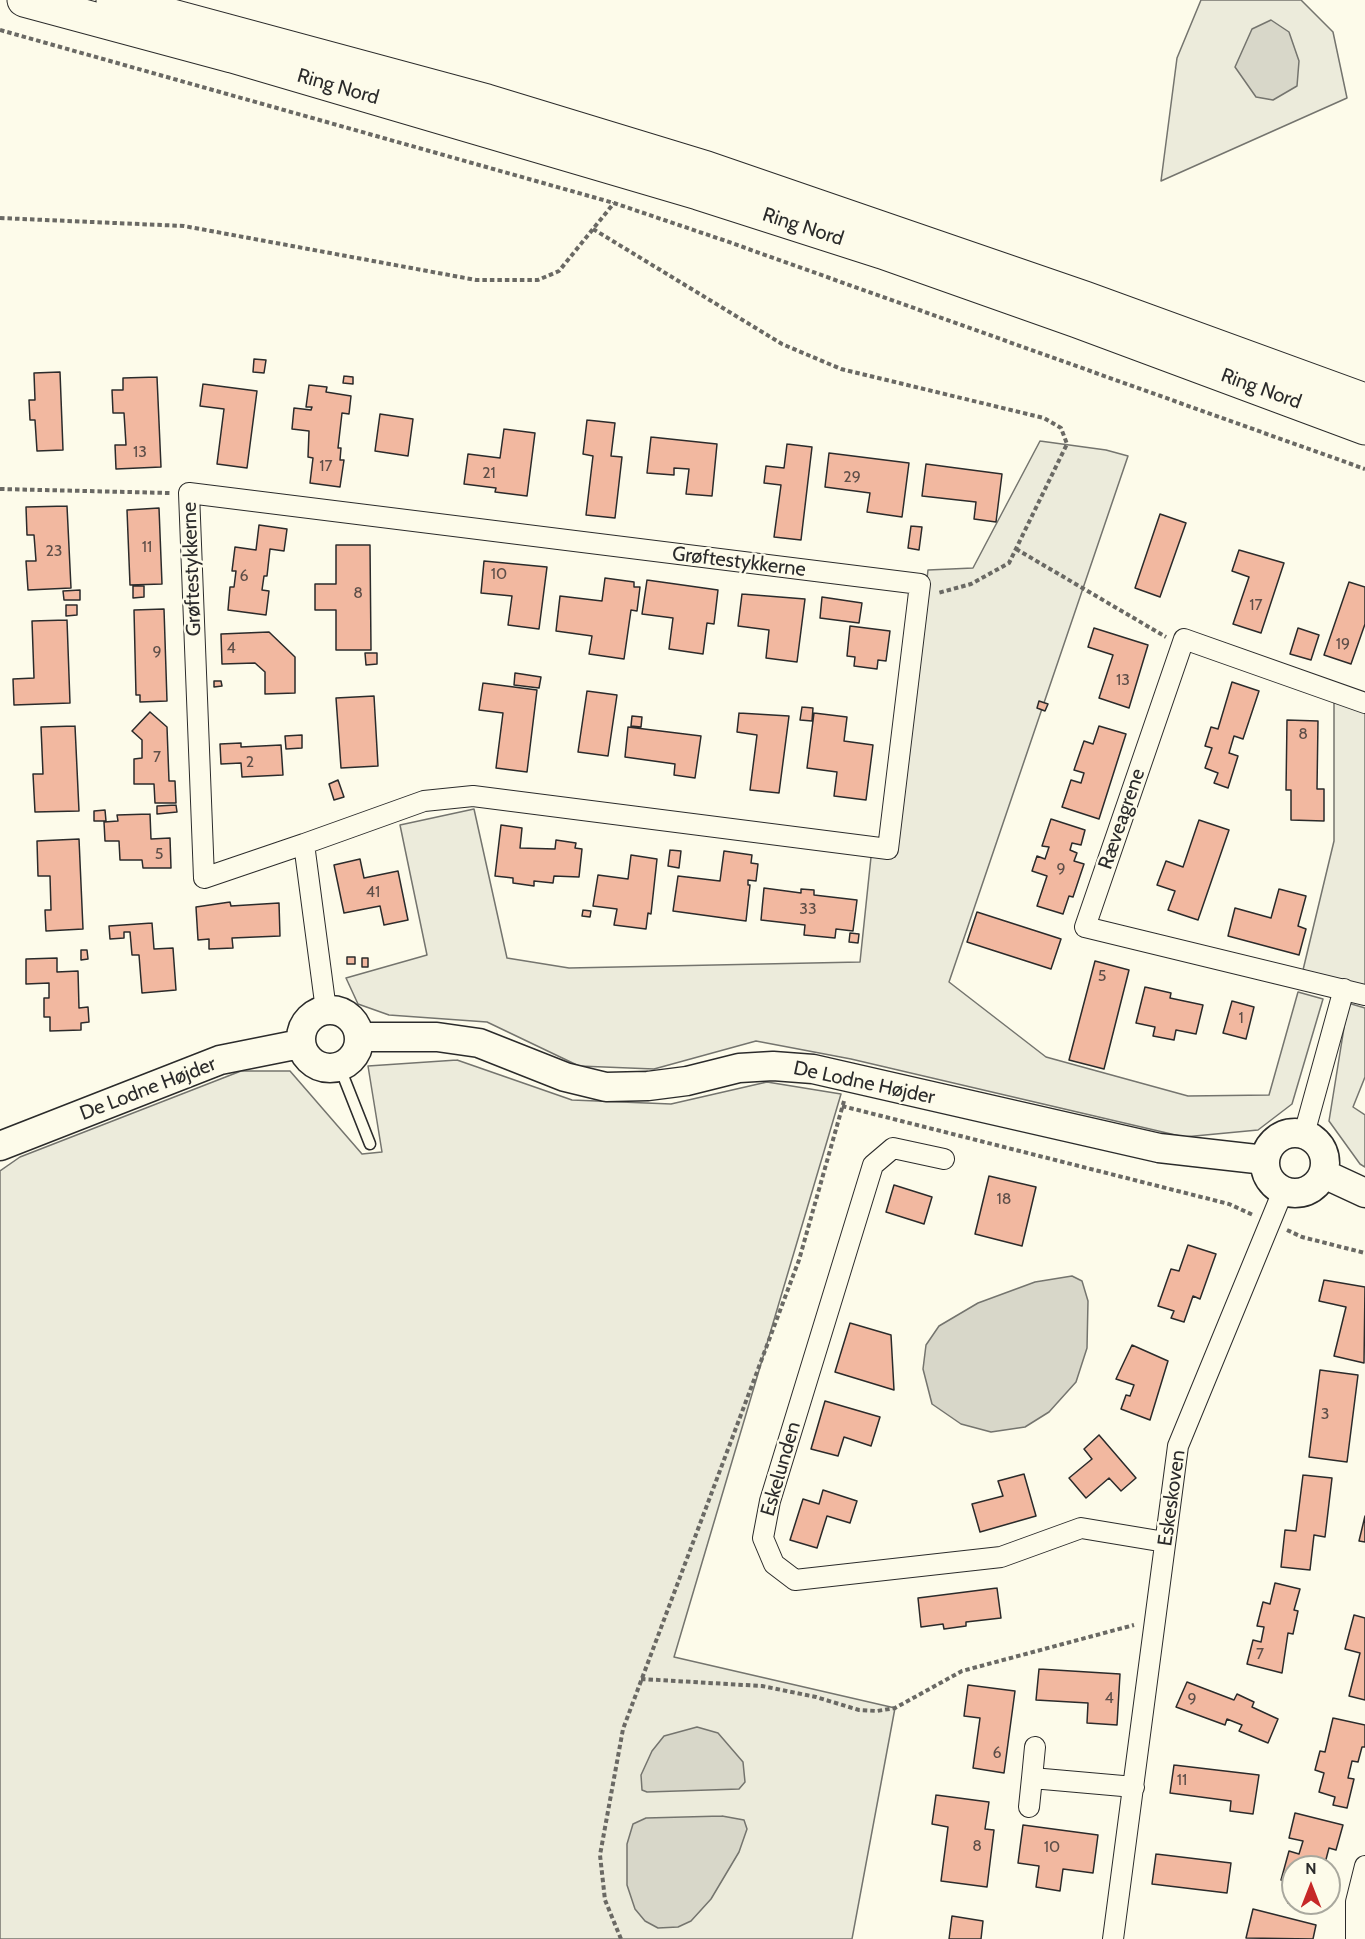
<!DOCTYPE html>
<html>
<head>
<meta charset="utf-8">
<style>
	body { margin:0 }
	#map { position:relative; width:1365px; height:1939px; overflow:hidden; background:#fdfbea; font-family:Cabin,sans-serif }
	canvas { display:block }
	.north { position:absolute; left:1281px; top:1855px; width:60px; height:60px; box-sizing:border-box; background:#fdfbea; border:2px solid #a9a89e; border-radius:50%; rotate:0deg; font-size:16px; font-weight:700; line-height:24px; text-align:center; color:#2b2b2b }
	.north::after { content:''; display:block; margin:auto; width:21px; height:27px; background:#c62828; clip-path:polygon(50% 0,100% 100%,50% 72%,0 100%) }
</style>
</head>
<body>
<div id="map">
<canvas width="1365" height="1939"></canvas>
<div class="north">N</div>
</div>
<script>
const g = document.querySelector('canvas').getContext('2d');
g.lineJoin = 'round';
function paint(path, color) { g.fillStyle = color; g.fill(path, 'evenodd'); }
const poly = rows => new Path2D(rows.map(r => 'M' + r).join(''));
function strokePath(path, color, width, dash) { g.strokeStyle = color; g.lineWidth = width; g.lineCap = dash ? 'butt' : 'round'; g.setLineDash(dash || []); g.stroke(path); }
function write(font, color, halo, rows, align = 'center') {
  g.font = font + ' Cabin,sans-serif'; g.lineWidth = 4.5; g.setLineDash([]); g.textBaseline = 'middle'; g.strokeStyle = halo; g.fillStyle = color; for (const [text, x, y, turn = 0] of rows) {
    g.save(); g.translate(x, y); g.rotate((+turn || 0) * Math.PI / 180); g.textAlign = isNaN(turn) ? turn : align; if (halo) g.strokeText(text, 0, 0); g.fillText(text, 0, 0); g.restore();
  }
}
const green = poly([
	[1201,0,1301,0,1333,32,1347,98,1161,181,1177,58,1201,0],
	[1040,441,1106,450,1128,456,949,982,1046,1057,1188,1096,1269,1095,1298,992,1323,999,1292,1104,1258,1130,1184,1137,851,1059,756,1041,654,1069,579,1066,487,1022,389,1015,358,1004,346,978,427,955,400,825,474,809,507,958,569,968,860,962,871,857,895,857,928,570,973,568,1040,441],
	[1334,701,1365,712,1365,986,1303,970,1334,841,1334,701],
	[1348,1003,1365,1008,1365,1077,1353,1107,1365,1115,1365,1167,1360,1164,1329,1121,1348,1003],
	[457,1060,572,1100,671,1104,767,1082,841,1094,674,1657,895,1708,852,1939,0,1939,0,1171,20,1157,241,1071,290,1071,362,1154,382,1152,368,1066,457,1060]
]);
const water = poly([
	[1271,20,1289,32,1299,61,1297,86,1273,100,1256,97,1235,67,1252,29,1271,20],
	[1072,1276,1082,1281,1088,1301,1087,1348,1076,1382,1049,1412,1025,1427,991,1432,961,1424,932,1404,923,1369,926,1345,939,1326,978,1303,1035,1282,1072,1276],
	[697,1727,718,1733,743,1762,745,1782,739,1789,647,1792,642,1790,641,1775,652,1751,664,1736,697,1727],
	[722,1816,744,1820,747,1829,739,1852,711,1899,691,1921,678,1927,658,1928,645,1921,635,1909,627,1885,627,1844,633,1824,646,1818,722,1816]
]);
const building = poly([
	[254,359,266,360,264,373,253,372,254,359],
	[60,372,63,450,37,451,35,420,30,420,29,400,35,400,34,373,60,372],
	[344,376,353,377,353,384,343,383,344,376],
	[157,377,161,467,116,469,115,445,126,445,124,413,113,413,112,390,123,390,123,378,157,377],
	[203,384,257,391,247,468,217,464,224,409,200,406,203,384],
	[309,385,327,387,326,392,351,396,349,414,342,413,338,448,341,448,340,460,344,460,340,487,310,483,313,458,308,457,309,431,292,429,294,408,311,410,312,407,306,407,309,385],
	[380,414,413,419,408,456,375,451,380,414],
	[587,420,615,423,611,456,622,457,615,518,586,515,593,456,583,454,587,420],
	[504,429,535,433,527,496,495,492,496,488,464,484,468,454,500,458,504,429],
	[651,437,717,444,712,496,686,494,689,469,674,468,674,475,647,473,651,437],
	[787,444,812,447,801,540,774,537,781,485,764,483,766,466,784,468,787,444],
	[829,453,909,463,902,517,867,512,870,493,825,487,829,453],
	[926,464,1002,474,996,522,974,519,976,502,922,496,926,464],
	[67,506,71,588,28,590,26,561,36,561,34,535,27,535,26,507,67,506],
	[159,508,162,584,130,585,127,510,159,508],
	[1160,514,1186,523,1160,597,1135,588,1160,514],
	[259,525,287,529,284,551,270,549,267,576,264,576,262,590,269,591,266,615,228,610,230,587,234,587,236,571,232,571,235,547,256,550,259,525],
	[911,526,922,527,919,550,908,548,911,526],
	[336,545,370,545,371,650,336,650,336,610,315,610,315,584,336,584,336,545],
	[1239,550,1284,563,1261,633,1233,624,1249,577,1232,571,1239,550],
	[484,561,547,567,539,629,508,625,512,596,481,593,484,561],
	[605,578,634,582,634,587,640,587,637,611,631,610,624,659,589,654,592,636,556,631,560,596,602,601,605,578],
	[647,580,718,590,714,624,707,623,703,654,669,649,673,618,642,614,647,580],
	[1349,582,1365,587,1365,624,1351,664,1324,655,1349,582],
	[133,586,144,586,144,597,133,598,133,586],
	[80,590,80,600,64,600,63,591,80,590],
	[742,594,805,599,797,662,766,658,769,630,738,626,742,594],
	[822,597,862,603,859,623,820,618,822,597],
	[66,605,77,605,77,615,66,616,66,605],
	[164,609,167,701,140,702,140,695,136,695,134,610,164,609],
	[67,620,70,703,14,705,13,679,34,678,32,621,67,620],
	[850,626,890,631,886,661,878,660,877,669,854,666,855,657,847,656,850,626],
	[1094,628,1148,645,1129,708,1099,698,1113,655,1088,647,1094,628],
	[1298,628,1319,635,1311,660,1290,654,1298,628],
	[269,632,295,657,295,693,265,694,265,672,255,663,222,664,221,634,269,632],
	[365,653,377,653,377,664,366,665,365,653],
	[515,673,541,677,539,688,514,685,515,673],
	[214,681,221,681,222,686,214,687,214,681],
	[1232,682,1259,691,1243,739,1234,736,1229,753,1238,756,1228,788,1214,783,1218,773,1205,768,1212,748,1205,746,1211,727,1218,729,1232,682],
	[483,683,537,690,527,772,496,768,503,713,479,710,483,683],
	[587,691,617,695,608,756,578,752,587,691],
	[374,696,378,766,341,768,336,698,374,696],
	[1039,701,1048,704,1045,711,1037,708,1039,701],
	[802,707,813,708,812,721,800,720,802,707],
	[150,712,167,727,169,781,175,781,176,803,155,803,154,784,134,784,134,759,142,758,142,740,132,731,150,712],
	[739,713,789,716,779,793,750,790,757,735,737,732,739,713],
	[814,713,847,717,844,741,873,745,866,800,834,796,837,772,807,768,814,713],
	[632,716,642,717,641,727,631,726,632,716],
	[1287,720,1318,721,1317,789,1324,789,1324,821,1291,820,1291,790,1286,790,1287,720],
	[75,726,79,811,35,812,33,774,43,774,41,727,75,726],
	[1099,726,1126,734,1099,819,1062,807,1071,780,1081,783,1084,773,1074,770,1084,741,1093,744,1099,726],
	[628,727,701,736,695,778,674,775,675,764,625,757,628,727],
	[302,735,302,748,286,749,285,736,302,735],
	[241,743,241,747,281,745,283,775,242,777,241,763,221,764,220,744,241,743],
	[338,780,344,797,334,800,329,784,338,780],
	[176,805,177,812,157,814,157,806,176,805],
	[105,810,106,821,94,821,94,811,105,810],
	[150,814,151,839,170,838,171,868,143,868,142,860,120,860,119,841,105,841,104,822,118,821,117,815,150,814],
	[1051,819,1085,830,1081,845,1072,843,1070,850,1077,853,1074,861,1084,864,1073,897,1069,896,1063,914,1037,906,1047,876,1032,871,1037,856,1045,859,1049,847,1042,846,1051,819],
	[1199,820,1229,830,1198,920,1168,910,1175,891,1157,885,1166,861,1183,867,1199,820],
	[501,825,522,828,520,848,555,849,556,840,576,843,575,848,582,849,579,877,554,876,553,883,534,881,534,886,513,883,513,878,495,876,501,825],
	[79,839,83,929,46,931,45,910,51,910,50,876,38,876,37,841,79,839],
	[670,850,681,851,679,868,668,866,670,850],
	[724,851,752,855,751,863,758,864,756,881,748,880,748,885,750,885,746,921,673,911,678,876,720,881,724,851],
	[631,855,657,859,651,914,648,913,646,929,614,925,617,909,593,906,598,875,628,879,631,855],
	[360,859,364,878,398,871,408,920,384,925,380,906,344,913,334,865,360,859],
	[764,888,801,893,801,889,814,890,814,895,857,900,853,931,836,929,835,938,804,935,805,925,761,920,764,888],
	[1279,889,1306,896,1298,926,1306,929,1299,955,1228,936,1235,908,1271,918,1279,889],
	[230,902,231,906,279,903,280,936,232,938,233,948,209,949,209,939,198,940,196,907,230,902],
	[583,910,591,911,590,917,582,916,583,910],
	[977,912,1061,939,1051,969,967,942,977,912],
	[152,923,154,949,173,948,176,990,142,993,139,955,132,955,130,932,124,932,124,938,110,939,109,926,152,923],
	[850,933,859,934,858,943,849,942,850,933],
	[81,950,87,950,88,959,81,960,81,950],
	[347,957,355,957,355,964,347,964,347,957],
	[57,958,57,972,78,971,79,1008,88,1007,89,1022,81,1023,81,1030,50,1031,50,1017,44,1017,44,998,49,998,49,983,26,984,26,959,57,958],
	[362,958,368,958,368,967,362,967,362,958],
	[1095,961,1129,970,1104,1069,1069,1060,1095,961],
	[1145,987,1171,993,1170,998,1203,1005,1196,1034,1176,1030,1174,1040,1153,1036,1155,1027,1136,1023,1145,987],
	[1232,1001,1254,1007,1246,1039,1223,1033,1232,1001],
	[989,1176,1036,1187,1022,1246,975,1234,989,1176],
	[894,1185,932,1197,924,1224,886,1212,894,1185],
	[1188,1245,1216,1254,1200,1299,1193,1296,1184,1322,1171,1318,1174,1311,1158,1306,1171,1269,1179,1271,1188,1245],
	[1324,1280,1365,1287,1364,1363,1334,1356,1346,1307,1319,1301,1324,1280],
	[850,1323,891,1335,894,1390,835,1372,850,1323],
	[1132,1345,1168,1361,1150,1420,1121,1409,1126,1395,1130,1396,1134,1385,1116,1379,1132,1345],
	[1320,1370,1358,1375,1347,1462,1309,1457,1320,1370],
	[825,1401,880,1417,871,1446,844,1437,838,1456,811,1449,825,1401],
	[1099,1435,1136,1478,1121,1491,1109,1478,1086,1498,1069,1478,1092,1459,1084,1449,1099,1435],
	[1024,1474,1036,1516,980,1532,972,1504,1003,1496,998,1481,1024,1474],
	[1303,1475,1332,1478,1325,1537,1314,1535,1310,1570,1281,1567,1285,1530,1296,1531,1303,1475],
	[823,1490,857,1501,850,1523,827,1516,817,1548,790,1540,803,1499,819,1504,823,1490],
	[1365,1516,1365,1542,1359,1541,1365,1516],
	[1275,1583,1300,1589,1294,1610,1298,1611,1293,1634,1288,1633,1282,1673,1247,1664,1253,1640,1261,1642,1264,1627,1257,1626,1263,1602,1270,1604,1275,1583],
	[997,1588,1001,1618,966,1622,966,1626,944,1629,943,1624,921,1627,918,1598,997,1588],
	[1354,1615,1365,1618,1365,1700,1349,1696,1360,1653,1345,1649,1354,1615],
	[1039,1669,1120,1674,1117,1725,1087,1723,1088,1703,1036,1700,1039,1669],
	[1187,1682,1234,1700,1237,1694,1254,1702,1252,1707,1278,1719,1268,1743,1239,1731,1242,1725,1227,1719,1225,1725,1176,1707,1187,1682],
	[968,1685,1015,1691,1004,1773,973,1768,980,1718,964,1716,968,1685],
	[1333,1718,1365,1725,1365,1747,1362,1747,1358,1762,1352,1761,1348,1778,1354,1779,1347,1808,1333,1805,1335,1797,1319,1792,1324,1773,1315,1770,1320,1751,1325,1752,1333,1718],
	[1174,1765,1259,1775,1253,1814,1230,1811,1231,1801,1170,1793,1174,1765],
	[936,1795,989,1802,985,1829,994,1830,987,1887,941,1881,948,1827,932,1824,936,1795],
	[1295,1813,1343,1825,1336,1850,1329,1848,1324,1867,1293,1867,1293,1903,1315,1903,1313,1910,1288,1903,1293,1883,1281,1880,1289,1851,1299,1854,1303,1841,1289,1838,1295,1813],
	[1023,1825,1098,1835,1093,1873,1063,1869,1060,1891,1036,1887,1039,1866,1018,1863,1023,1825],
	[1156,1854,1231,1863,1227,1893,1152,1884,1156,1854],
	[1253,1909,1316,1925,1313,1939,1246,1938,1253,1909],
	[952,1916,983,1921,981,1939,949,1939,952,1916]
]);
const path = poly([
	[0,30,614,203,726,241,1365,469],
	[0,218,184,226,476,280,538,280,559,271,614,203],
	[593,229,782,344,841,369,1044,418,1061,428,1067,444,1009,563,971,584,938,593],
	[0,489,170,493],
	[1016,549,1166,637],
	[842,1106,1229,1204,1253,1215],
	[1287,1230,1302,1237,1365,1253],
	[641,1679,762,1686,816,1697,859,1710,877,1711,895,1708,962,1671,1134,1625],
	[621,1939,605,1900,600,1855,623,1729,799,1260,844,1101]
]);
const lane = poly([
	[340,1068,370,1144]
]);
const street = poly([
	[1365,703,1184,639,1085,927,1365,995],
	[304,844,424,801,473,796,888,849,920,584,189,493,204,878,304,844,326,1010],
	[1304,1134,1344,989],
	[944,1159,893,1148,873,1165,770,1501,763,1538,774,1564,795,1580,1001,1557,1081,1528,1165,1542],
	[1035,1747,1032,1778,1134,1787],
	[1029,1807,1032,1778],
	[1113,1939,1178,1446,1283,1191],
	[1356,1939,1356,1902,1365,1866]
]);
const secondary = poly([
	'301 1039a29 29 0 1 1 58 0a29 29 0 1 1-58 0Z',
	[360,1037,437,1037,479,1043,565,1077,606,1087,648,1086,687,1081,739,1068,773,1066,813,1069,1159,1148,1265,1160],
	'1265 1163a30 30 0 1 1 60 0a30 30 0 1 1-60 0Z',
	[0,1146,220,1060,300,1044],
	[1324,1174,1365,1193]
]);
const highway = poly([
	[24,0,232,56,698,193,882,252,1077,321,1365,428],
	[113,0,487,101,707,168,1085,298,1365,400]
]);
const numberNames = [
	["13",140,452],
	["17",326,466],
	["21",489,473],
	["29",852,477],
	["11",147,547],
	["23",54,551],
	["10",499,574],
	["6",244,576],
	["8",358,593],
	["17",1256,605],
	["19",1343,644],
	["4",231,648],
	["9",157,652],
	["13",1123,680],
	["8",1303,734],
	["7",157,757],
	["2",250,762],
	["5",159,854],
	["9",1061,869],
	["41",373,892],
	["33",808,909],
	["5",1102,976],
	["1",1241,1018],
	["18",1004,1199],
	["3",1325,1414],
	["7",1260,1654],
	["4",1109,1698],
	["9",1192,1699],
	["6",997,1753],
	["11",1182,1780],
	["8",977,1846],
	["10",1052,1847]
];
const streetNames = [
	["Ring Nord",338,87,16],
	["Ring Nord",803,227,18],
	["Ring Nord",1261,389,20],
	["Grøftestykkerne",739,562,7],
	["Grøftestykkerne",192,569,-92],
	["Ræveagrene",1122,819,-71],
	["De Lodne Højder",864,1083,12],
	["De Lodne Højder",148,1089,-21],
	["Eskelunden",781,1469,-74],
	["Eskeskoven",1172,1498,-82]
];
paint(green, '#ecebdb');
strokePath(green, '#74746e', 1.5);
paint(water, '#d8d7c9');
strokePath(water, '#74746e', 1.5);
paint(building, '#f2b8a0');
strokePath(building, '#2b2b2b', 1.5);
strokePath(lane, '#2b2b2b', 13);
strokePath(street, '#2b2b2b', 22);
strokePath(secondary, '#2b2b2b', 31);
strokePath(highway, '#2b2b2b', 35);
strokePath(path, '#6a6964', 4, [4.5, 3]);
strokePath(lane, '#fdfbea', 10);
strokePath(street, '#fdfbea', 20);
strokePath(secondary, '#fdfbea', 28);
strokePath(highway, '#fdfbea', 33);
write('16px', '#5d4e48', null, numberNames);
write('20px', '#2b2b2b', '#fdfbea', streetNames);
</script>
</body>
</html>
